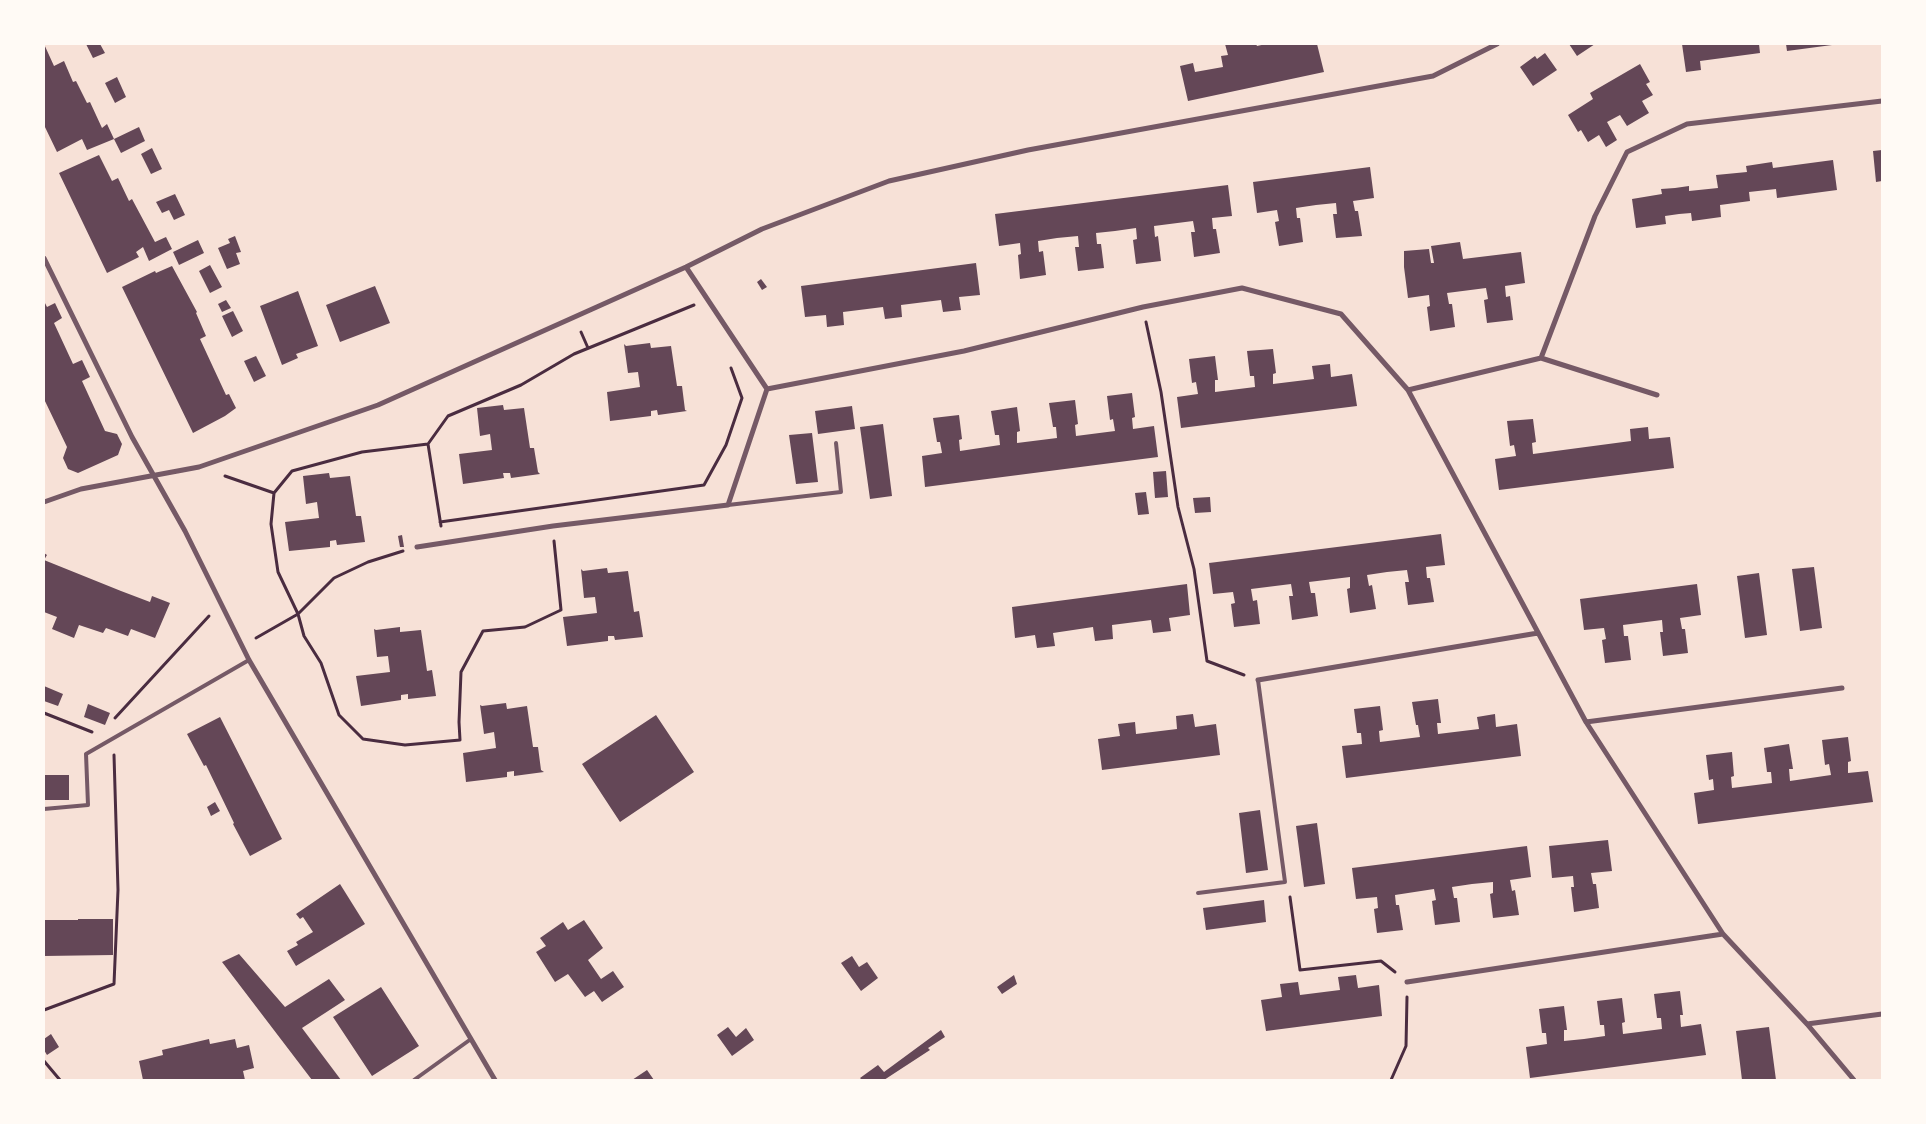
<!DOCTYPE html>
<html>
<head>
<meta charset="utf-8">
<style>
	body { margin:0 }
	#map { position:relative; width:1926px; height:1124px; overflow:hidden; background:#f7e1d7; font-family:Arial,sans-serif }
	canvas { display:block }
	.frame { position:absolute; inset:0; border:45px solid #fffaf5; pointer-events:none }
</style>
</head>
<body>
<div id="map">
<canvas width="1926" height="1124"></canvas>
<div class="frame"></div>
</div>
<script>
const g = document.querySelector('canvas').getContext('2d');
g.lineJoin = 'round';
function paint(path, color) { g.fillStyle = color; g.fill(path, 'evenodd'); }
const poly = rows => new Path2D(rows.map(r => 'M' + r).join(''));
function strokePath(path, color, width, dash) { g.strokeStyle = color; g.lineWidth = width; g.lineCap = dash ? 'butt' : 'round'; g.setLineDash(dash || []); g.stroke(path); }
const building = poly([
	[44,44,54,66,64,61,73,82,76,81,87,103,90,102,102,128,107,124,114,139,139,127,145,141,121,153,114,139,87,150,82,139,57,152,44,125],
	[86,44,100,44,105,53,93,58],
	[1225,44,1256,44,1257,46,1266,44,1317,44,1324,72,1188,101,1180,66,1193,63,1195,72,1223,67,1221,56,1228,55],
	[1569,44,1595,44,1577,56],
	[1682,44,1759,44,1760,53,1700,61,1701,70,1686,72],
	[1786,44,1832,44,1832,45,1787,51],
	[1545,53,1557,70,1533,86,1520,67,1535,56,1537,59],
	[1640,64,1650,82,1646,84,1653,95,1642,101,1649,113,1627,126,1620,115,1607,122,1617,140,1606,147,1599,135,1588,142,1581,130,1578,132,1568,115,1593,99,1590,93],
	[117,77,126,97,115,103,105,83],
	[152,148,162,169,151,174,141,154],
	[1882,150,1882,181,1876,182,1873,151],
	[99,155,112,181,118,178,129,201,132,199,155,242,166,237,172,249,149,261,143,247,136,252,139,257,107,273,59,173],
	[1833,160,1837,190,1777,198,1776,189,1749,192,1750,201,1720,205,1721,217,1692,221,1691,213,1679,214,1665,216,1666,224,1636,228,1632,199,1662,194,1661,189,1675,188,1689,186,1689,191,1718,188,1716,175,1747,172,1746,166,1772,162,1773,168],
	[1370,167,1374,198,1353,201,1355,211,1358,211,1362,236,1336,238,1333,214,1337,214,1336,203,1316,205,1296,208,1297,218,1300,218,1303,242,1279,246,1275,222,1279,221,1277,210,1257,213,1253,182],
	[1228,185,1232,216,1212,218,1213,229,1216,229,1220,253,1194,257,1191,232,1195,232,1193,221,1154,226,1155,237,1158,236,1161,261,1136,264,1133,240,1137,239,1136,228,1115,231,1096,233,1097,244,1101,244,1104,268,1078,271,1075,247,1079,247,1078,236,1057,238,1038,241,1039,252,1043,251,1046,275,1020,279,1018,255,1021,254,1020,243,999,246,995,214],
	[175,194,185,215,174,220,169,210,162,213,156,202],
	[235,236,241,252,236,253,240,264,227,269,218,248,230,243,228,239],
	[198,240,204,253,179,265,173,252],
	[1460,242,1463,259,1521,252,1525,283,1505,286,1506,297,1510,296,1513,320,1487,323,1484,300,1488,299,1486,288,1447,293,1449,304,1452,304,1455,327,1430,331,1427,307,1430,306,1429,295,1408,298,1404,267,1404,251,1429,249,1431,263,1434,263,1431,246],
	[976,263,980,295,959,297,961,310,943,312,941,300,901,305,902,317,885,319,883,307,843,312,844,325,827,327,826,315,805,317,801,286],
	[210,265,222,287,210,293,199,271],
	[172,266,197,312,196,313,206,336,200,339,226,395,229,394,236,408,225,416,193,433,122,287,155,271,156,273],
	[761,279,767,287,762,290,757,282],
	[375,286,390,323,340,342,326,305],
	[298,291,318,346,296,354,298,358,282,365,260,306],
	[226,300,231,308,222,312,218,304],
	[44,301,47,307,55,303,62,318,54,323,73,364,82,360,90,377,82,381,105,431,117,434,122,444,118,455,78,473,68,469,63,458,67,447,44,399],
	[233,311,243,331,232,337,222,316],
	[650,343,651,348,671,346,677,386,682,386,685,410,687,411,658,415,657,410,651,411,651,416,610,421,607,392,640,387,638,372,628,373,624,344,626,346],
	[1273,349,1276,373,1273,374,1273,384,1314,379,1312,366,1330,364,1331,377,1352,374,1357,406,1181,428,1177,397,1198,394,1196,382,1192,383,1189,359,1215,356,1218,380,1215,380,1215,392,1255,387,1254,376,1250,376,1247,351],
	[256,356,266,376,254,382,244,361],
	[1132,393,1135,417,1132,418,1133,429,1154,426,1158,457,925,487,922,456,942,453,940,442,937,442,933,418,959,415,962,439,959,440,960,451,1000,445,999,435,995,435,991,411,1017,407,1020,431,1017,432,1017,443,1057,438,1056,427,1053,427,1049,403,1075,400,1078,424,1075,425,1076,436,1115,431,1113,419,1110,420,1107,396],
	[503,405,504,410,524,408,530,448,534,448,538,472,540,474,511,478,510,473,503,473,504,478,463,484,459,454,492,450,490,434,480,436,477,408],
	[852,406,855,429,818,434,815,411],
	[1533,419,1536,442,1532,443,1533,454,1631,441,1630,429,1648,427,1649,439,1670,437,1674,468,1499,490,1495,459,1516,456,1514,445,1510,446,1507,421],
	[883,424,892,496,870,499,860,427],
	[812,433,818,482,796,484,789,435],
	[1166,471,1168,497,1155,498,1153,472],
	[329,473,330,478,350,476,356,516,361,516,365,542,337,545,336,540,330,541,330,547,289,551,285,522,319,518,317,502,306,504,303,476],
	[1146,492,1149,514,1138,515,1135,493],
	[1210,497,1211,512,1195,513,1193,498],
	[1441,534,1445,565,1426,567,1427,578,1430,578,1434,602,1408,605,1405,582,1409,582,1407,570,1387,572,1367,575,1369,586,1372,585,1376,609,1350,613,1347,589,1350,588,1350,577,1309,582,1311,593,1315,593,1318,616,1292,620,1289,596,1293,596,1291,584,1251,589,1253,601,1257,600,1260,624,1234,627,1231,604,1235,603,1233,592,1213,594,1209,563],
	[402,535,404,547,400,547,398,536],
	[44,553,47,555,44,560,121,591,150,602,152,596,170,603,155,638,131,629,128,636,106,628,103,633,79,625,74,638,52,629,57,617,44,612],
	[1814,567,1822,628,1800,631,1792,569],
	[607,568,608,573,628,571,634,612,639,611,643,637,615,640,614,636,608,636,608,641,567,646,563,617,597,613,595,597,584,598,581,569,583,571],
	[1759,573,1767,635,1745,638,1737,576],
	[1187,584,1190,615,1169,618,1171,631,1153,633,1151,620,1112,625,1113,639,1095,641,1093,627,1053,633,1055,646,1037,648,1035,635,1015,638,1012,607],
	[1697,584,1701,615,1680,618,1682,629,1685,629,1688,653,1663,656,1660,632,1663,632,1662,620,1623,625,1624,636,1628,636,1631,660,1605,663,1602,640,1606,639,1604,628,1584,630,1580,599],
	[400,627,400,632,421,630,427,671,432,670,436,696,408,699,408,694,401,695,401,700,361,706,356,676,390,672,388,656,377,657,374,629,376,630],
	[44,686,63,694,58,706,44,701],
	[1438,699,1441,723,1437,723,1438,734,1479,729,1477,717,1495,714,1496,727,1517,724,1521,756,1346,778,1342,746,1362,744,1361,733,1357,733,1354,709,1380,706,1383,730,1379,731,1380,742,1420,737,1418,725,1416,725,1412,702],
	[506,703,507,709,527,706,533,747,538,747,541,770,544,772,514,776,514,771,507,772,507,777,466,782,463,753,496,748,494,732,484,734,480,705,482,706],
	[88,704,110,713,105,725,84,717],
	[1193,714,1195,727,1216,724,1220,755,1102,770,1098,739,1120,736,1118,724,1135,722,1136,734,1177,729,1176,716],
	[656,715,694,772,620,822,582,764],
	[220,717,282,839,250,856,233,824,234,823,206,765,204,766,187,734],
	[1848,737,1851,761,1848,762,1848,773,1868,771,1873,802,1698,824,1694,793,1714,790,1713,779,1709,780,1706,755,1732,752,1734,776,1731,777,1732,788,1772,783,1771,772,1767,772,1764,748,1789,744,1793,769,1789,769,1790,781,1831,775,1829,764,1825,765,1822,740],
	[44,775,69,775,69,800,44,800],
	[215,802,220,811,211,816,207,807],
	[1260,810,1268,870,1246,873,1239,813],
	[1317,823,1325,884,1304,887,1296,826],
	[1608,840,1612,871,1591,873,1593,884,1596,884,1599,908,1574,912,1571,887,1574,887,1573,876,1552,878,1549,846],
	[1527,846,1531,877,1510,880,1512,891,1515,890,1519,915,1493,918,1490,894,1493,893,1493,882,1472,884,1452,887,1454,898,1457,898,1460,922,1435,925,1432,901,1436,900,1434,889,1395,895,1396,905,1399,905,1403,930,1377,933,1374,909,1378,908,1377,897,1356,899,1352,868],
	[340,884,365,924,296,966,287,951,298,945,296,942,313,932,303,917,300,919,296,914],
	[1264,900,1266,922,1206,930,1203,908],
	[78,919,113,919,113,955,44,956,44,920,78,920],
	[584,920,603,948,588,960,601,979,613,971,624,987,602,1002,594,991,585,997,568,974,555,982,536,952,546,946,540,938,563,922,568,930],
	[239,954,285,1007,329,979,345,1000,302,1028,341,1080,312,1080,222,962],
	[852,956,859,967,867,962,878,978,861,991,841,963],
	[1014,975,1017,984,1002,994,997,987],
	[1356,975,1358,988,1379,985,1382,1016,1266,1031,1261,1000,1282,997,1280,984,1298,982,1300,995,1340,990,1338,977],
	[381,987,419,1046,372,1076,333,1017],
	[1680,991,1683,1015,1680,1015,1681,1027,1701,1024,1706,1055,1530,1078,1526,1047,1547,1044,1546,1033,1542,1033,1539,1009,1564,1006,1567,1030,1564,1030,1564,1041,1584,1039,1605,1036,1604,1025,1600,1025,1597,1001,1622,998,1625,1022,1622,1023,1623,1034,1662,1029,1661,1018,1657,1018,1654,994],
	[728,1027,736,1037,746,1028,754,1040,732,1056,717,1035],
	[1769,1027,1776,1080,1742,1080,1736,1031],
	[941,1030,945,1037,928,1048,930,1050,884,1080,862,1080,860,1078,878,1065,884,1072],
	[51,1034,59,1047,47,1055,44,1050,44,1039],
	[209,1039,210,1044,235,1039,237,1048,249,1045,254,1068,243,1071,245,1080,143,1080,139,1061,163,1055,162,1050],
	[647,1070,654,1080,632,1080]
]);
const path = poly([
	[1146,322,1161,392,1178,507,1194,569,1207,661,1244,675],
	[581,332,588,348],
	[428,444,448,416,521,385,574,354,694,305],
	[225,476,274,493],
	[440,522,704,485,726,445,742,398,731,368],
	[441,526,428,444,362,452,292,471,274,493,271,524,278,572,298,614,304,636,321,663,339,715,363,739,405,745,460,740,459,722,461,672,483,631,525,627,561,610,554,541],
	[256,638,298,614,334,578,368,562,403,551],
	[44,713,92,732],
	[115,718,209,616],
	[1290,897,1300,970,1381,961,1395,972],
	[44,1010,114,984,118,890,114,755],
	[44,1061,60,1080],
	[1391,1080,1406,1046,1407,997]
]);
const service = poly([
	[728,505,841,492,836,443],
	[44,809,88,805,86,754,249,660],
	[1198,893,1285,882,1258,680],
	[414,1080,471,1039]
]);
const minor = poly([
	[44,258,132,437,185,531,249,660,495,1080],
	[686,267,767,389,964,351,1143,307,1242,288,1341,314,1408,390,1586,722,1723,934,1807,1024,1854,1080],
	[1541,358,1595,216,1627,152,1687,124,1882,101],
	[1408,390,1541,358,1657,395],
	[44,502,81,489,199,467,378,405,686,267,762,229,889,181,1028,150,1433,76,1497,44],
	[417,547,553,526,728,505,767,389],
	[1258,680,1538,633],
	[1586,722,1842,688],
	[1407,982,1723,934],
	[1807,1024,1882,1014]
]);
paint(building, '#644757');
strokePath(path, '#4a2c40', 3);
strokePath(service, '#755966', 4);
strokePath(minor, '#755966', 5);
</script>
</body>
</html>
